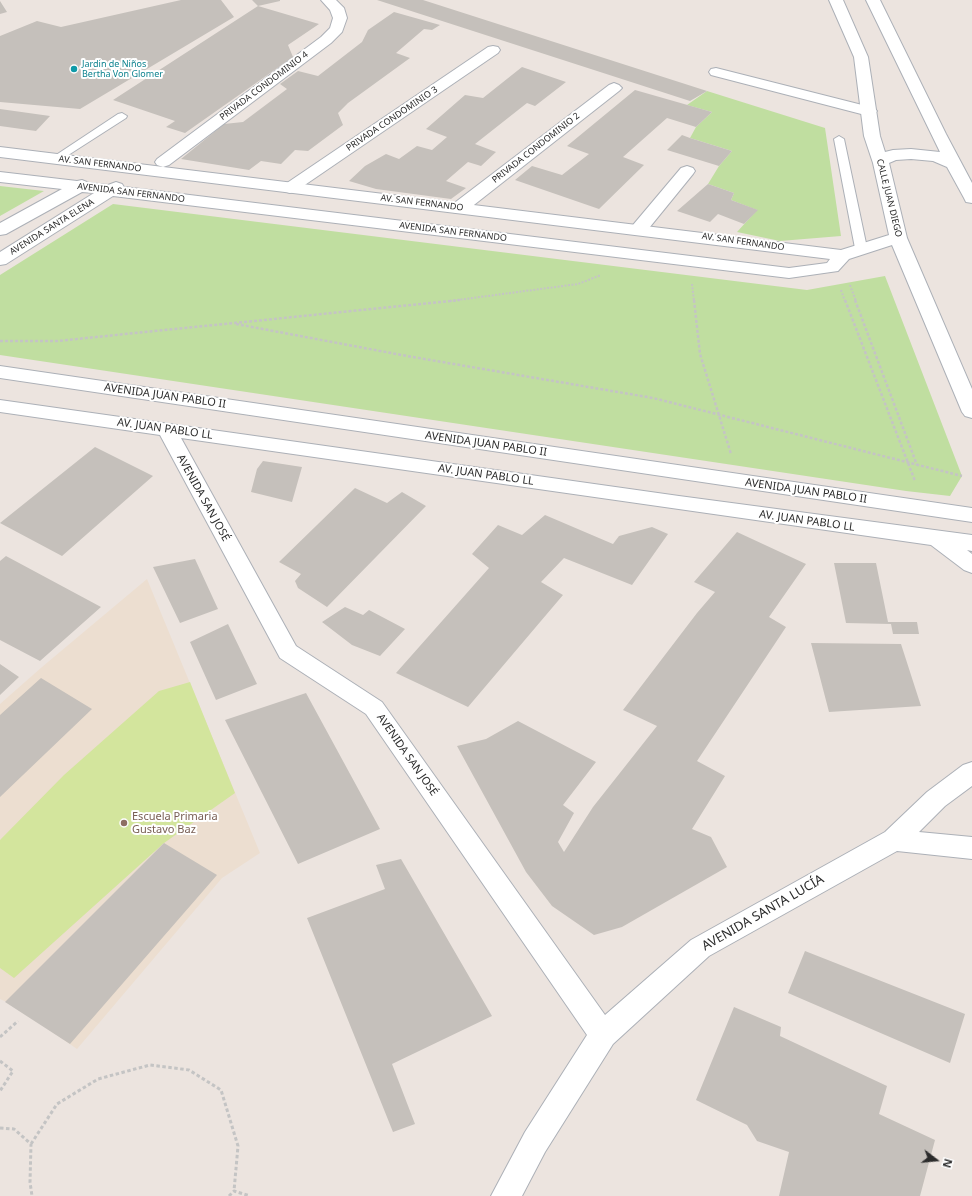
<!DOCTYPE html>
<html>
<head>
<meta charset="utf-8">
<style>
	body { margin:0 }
	#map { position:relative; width:972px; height:1196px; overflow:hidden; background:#ece4df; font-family:"Noto Sans",sans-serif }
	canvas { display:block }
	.north { position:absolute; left:916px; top:1140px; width:40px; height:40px; -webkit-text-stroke:3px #fff; paint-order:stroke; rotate:106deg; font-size:11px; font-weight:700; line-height:16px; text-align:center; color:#2c2c2c }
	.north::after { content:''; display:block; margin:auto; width:14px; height:18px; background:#2c2c2c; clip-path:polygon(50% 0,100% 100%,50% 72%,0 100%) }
</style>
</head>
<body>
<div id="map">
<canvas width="972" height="1196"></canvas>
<div class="north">N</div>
</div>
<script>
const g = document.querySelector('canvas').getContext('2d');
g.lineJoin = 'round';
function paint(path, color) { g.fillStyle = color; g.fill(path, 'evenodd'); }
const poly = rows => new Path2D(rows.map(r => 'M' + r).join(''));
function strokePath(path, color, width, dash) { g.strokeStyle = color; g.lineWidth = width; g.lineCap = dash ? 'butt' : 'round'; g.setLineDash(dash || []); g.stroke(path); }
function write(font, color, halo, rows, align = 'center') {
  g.font = font + ' "Noto Sans",sans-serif'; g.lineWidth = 4; g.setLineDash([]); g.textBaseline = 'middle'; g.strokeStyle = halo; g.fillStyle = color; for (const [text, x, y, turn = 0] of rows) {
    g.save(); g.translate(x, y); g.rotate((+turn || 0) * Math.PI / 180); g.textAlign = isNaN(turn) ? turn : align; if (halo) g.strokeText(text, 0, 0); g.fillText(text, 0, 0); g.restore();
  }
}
const education = poly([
	[147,579,260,853,222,878,77,1049,13,1005,0,999,0,704,42,667]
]);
const green = poly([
	[707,91,825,128,841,236,780,241,737,232,757,210,731,200,734,193,708,184,719,166,732,151,690,138,696,127,712,112,687,105],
	[0,186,44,191,0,216],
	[113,204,807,290,885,276,962,476,950,496,906,491,0,355,0,275]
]);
const pitch = poly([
	[190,682,235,793,164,843,14,978,0,968,0,840,64,775,159,691]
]);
const building = poly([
	[181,0,221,0,234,17,80,109,0,102,0,36,37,21,61,27],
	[252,0,280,0,280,1,258,6],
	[377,0,423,0,707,91,690,101],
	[0,1,7,12,0,14],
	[258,6,319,24,288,45,293,57,185,133,166,127,175,121,113,100],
	[394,12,440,25,432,30,424,29,396,53,410,58,348,103,338,113,343,125,308,151,295,150,281,164,261,161,249,170,181,159,224,124,243,122,287,89,280,84,298,71,318,76,362,42,368,30],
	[522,67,566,82,535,106,527,103,475,144,496,152,481,166,468,162,446,181,466,188,451,199,376,189,349,181,365,166,386,154,399,159,417,146,432,150,447,137,426,129,465,95,483,98],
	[635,90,712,112,696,127,667,118,623,157,644,165,599,209,515,180,532,166,562,175,589,154,567,146],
	[0,109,50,116,36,131,0,126],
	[682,135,690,138,732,151,719,166,667,150],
	[708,184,734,193,731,200,758,210,744,224,718,214,710,222,677,211],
	[95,447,153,476,62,556,0,523],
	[263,461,302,467,292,502,251,492,257,469],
	[355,488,387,503,402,492,426,506,327,607,298,588,295,581,301,574,279,562],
	[545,515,613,544,619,536,652,527,668,534,632,585,564,558,541,582,563,595,468,707,396,673,489,568,472,554,498,525,522,535],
	[737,532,806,564,769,617,786,627,697,761,725,776,692,829,711,837,727,867,622,927,594,935,552,906,526,872,457,746,486,739,518,721,596,762,563,805,574,813,558,842,564,852,593,807,657,726,623,710,697,613,715,592,694,582],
	[6,556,101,607,40,661,0,640,0,561],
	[195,559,218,609,180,623,153,567],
	[834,563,876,563,888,622,917,622,919,634,893,634,891,624,846,623],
	[345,607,363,615,369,610,405,629,380,656,352,645,322,622],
	[228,624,257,684,216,700,190,642],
	[811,643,901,644,921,706,829,712],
	[0,664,19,677,0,695],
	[41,678,92,709,0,797,0,715],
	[306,693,380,829,298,864,225,720],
	[164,843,217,875,70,1044,5,1002],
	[401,859,492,1016,392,1064,415,1124,393,1132,307,918,385,889,376,865],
	[805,951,965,1014,950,1063,788,993],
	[734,1007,781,1027,780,1036,887,1086,879,1114,935,1140,920,1196,779,1196,789,1152,757,1141,747,1125,696,1100]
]);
const pathFar2 = poly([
	[692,284,694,301],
	[850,285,856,301],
	[841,290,845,301],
	[450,301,578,284,601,275]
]);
const pathFar1 = poly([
	[694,300,700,354,731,454],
	[845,300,915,481],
	[855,300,917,465],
	[236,324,407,356,653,398,962,476],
	[0,341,57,341,460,300]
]);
const path = poly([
	[0,1037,18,1021],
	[0,1061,13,1071,0,1091],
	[0,1128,14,1129,31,1144,30,1182,32,1196],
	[31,1144,57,1104,98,1079,150,1065,189,1070,221,1090,238,1146,234,1191],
	[229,1196,234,1191,250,1196]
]);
const lane = poly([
	[122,113,127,116,126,118,59,161,55,162,50,159,118,114,122,113],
	[839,136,844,139,867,248,865,250,861,252,857,250,855,248,834,139,839,136]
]);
const street = poly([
	[321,0,336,0,344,8,347,18,342,32,331,43,169,165,163,167,157,165,155,162,157,159,321,37,330,28,333,18,330,10,321,0],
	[493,46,498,47,500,50,498,53,296,191,290,193,284,191,282,188,284,185,488,47,493,46],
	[716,68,874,108,877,111,874,114,869,116,711,75,709,72,711,69,716,68],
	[614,83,619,85,622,88,619,91,465,212,459,213,453,212,451,208,453,204,609,85,614,83],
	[687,166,693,168,695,171,693,174,645,233,639,234,633,233,631,229,633,225,681,168,687,166]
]);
const secondary = poly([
	[829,0,843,0,868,57,880,136,885,152,893,150,911,149,940,152,866,0,880,0,946,134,972,183,972,203,966,202,964,198,947,167,933,161,911,159,896,160,889,163,907,238,972,389,972,418,965,416,962,412,892,245,849,259,838,271,789,278,113,196,6,264,0,265,0,252,94,193,82,192,6,234,0,235,0,223,62,189,0,182,0,172,77,181,82,180,89,183,108,185,116,182,122,184,124,187,789,268,827,263,830,259,0,157,0,147,841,250,889,235,873,163,864,136,854,57,829,0],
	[0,366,972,508,972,522,0,378,0,366],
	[0,400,679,496,972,535,972,551,967,550,972,554,972,573,964,570,931,545,181,438,296,646,382,702,605,1015,691,940,885,832,927,792,963,765,972,762,972,786,945,806,919,832,972,837,972,859,897,851,709,956,613,1044,545,1152,522,1196,491,1196,525,1132,587,1035,366,714,280,658,160,435,0,412,0,400]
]);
const markers = [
	[74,69,4,"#0f9aa8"],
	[124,823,4,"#8d6e63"]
];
const farCulturenames = [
	["Jardin de Niños",82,64],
	["Bertha Von Glomer",82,74]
];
const farStreetnames = [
	["PRIVADA CONDOMINIO 4",264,86,-37],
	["PRIVADA CONDOMINIO 3",392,119,-34],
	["PRIVADA CONDOMINIO 2",536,148,-38],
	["AV. SAN FERNANDO",100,164,7],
	["AVENIDA SAN FERNANDO",131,193,7],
	["CALLE JUAN DIEGO",889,198,76],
	["AV. SAN FERNANDO",422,203,7],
	["AVENIDA SANTA ELENA",52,227,-32],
	["AVENIDA SAN FERNANDO",453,232,7],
	["AV. SAN FERNANDO",743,242,8]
];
const streetNames = [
	["AVENIDA JUAN PABLO II",165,396,8],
	["AV. JUAN PABLO LL",165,429,8],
	["AVENIDA JUAN PABLO II",486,444,8],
	["AV. JUAN PABLO LL",486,475,8],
	["AVENIDA JUAN PABLO II",806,491,8],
	["AVENIDA SAN JOSÉ",203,498,61],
	["AV. JUAN PABLO LL",807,521,8],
	["AVENIDA SAN JOSÉ",407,755,55]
];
const educationNames = [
	["Escuela Primaria",132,817],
	["Gustavo Baz",132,830]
];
const nearStreetnames = [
	["AVENIDA SANTA LUCÍA",763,913,-30]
];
paint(education, '#ecded0');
paint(green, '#c0dea0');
paint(pitch, '#d3e59d');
paint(building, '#c5c0bb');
strokePath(lane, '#acb0b7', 2);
strokePath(street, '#acb0b7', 2);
strokePath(secondary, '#acb0b7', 2);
strokePath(pathFar2, '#c4c4c4', 2, [2, 1.5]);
strokePath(pathFar1, '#c4c4c4', 2.5, [3, 2]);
strokePath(path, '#c4c4c4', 3, [3.5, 2.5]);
paint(lane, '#fff');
paint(street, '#fff');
paint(secondary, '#fff');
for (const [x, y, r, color] of markers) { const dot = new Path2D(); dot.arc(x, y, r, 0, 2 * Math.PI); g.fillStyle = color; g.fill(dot); strokePath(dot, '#fff', 1.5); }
write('9px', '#0d838f', '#fff', farCulturenames, 'left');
write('9px', '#2c2c2c', '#fff', farStreetnames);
write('11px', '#2c2c2c', '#fff', streetNames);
write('11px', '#785e54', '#fff', educationNames, 'left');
write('13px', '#2c2c2c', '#fff', nearStreetnames);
</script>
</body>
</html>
